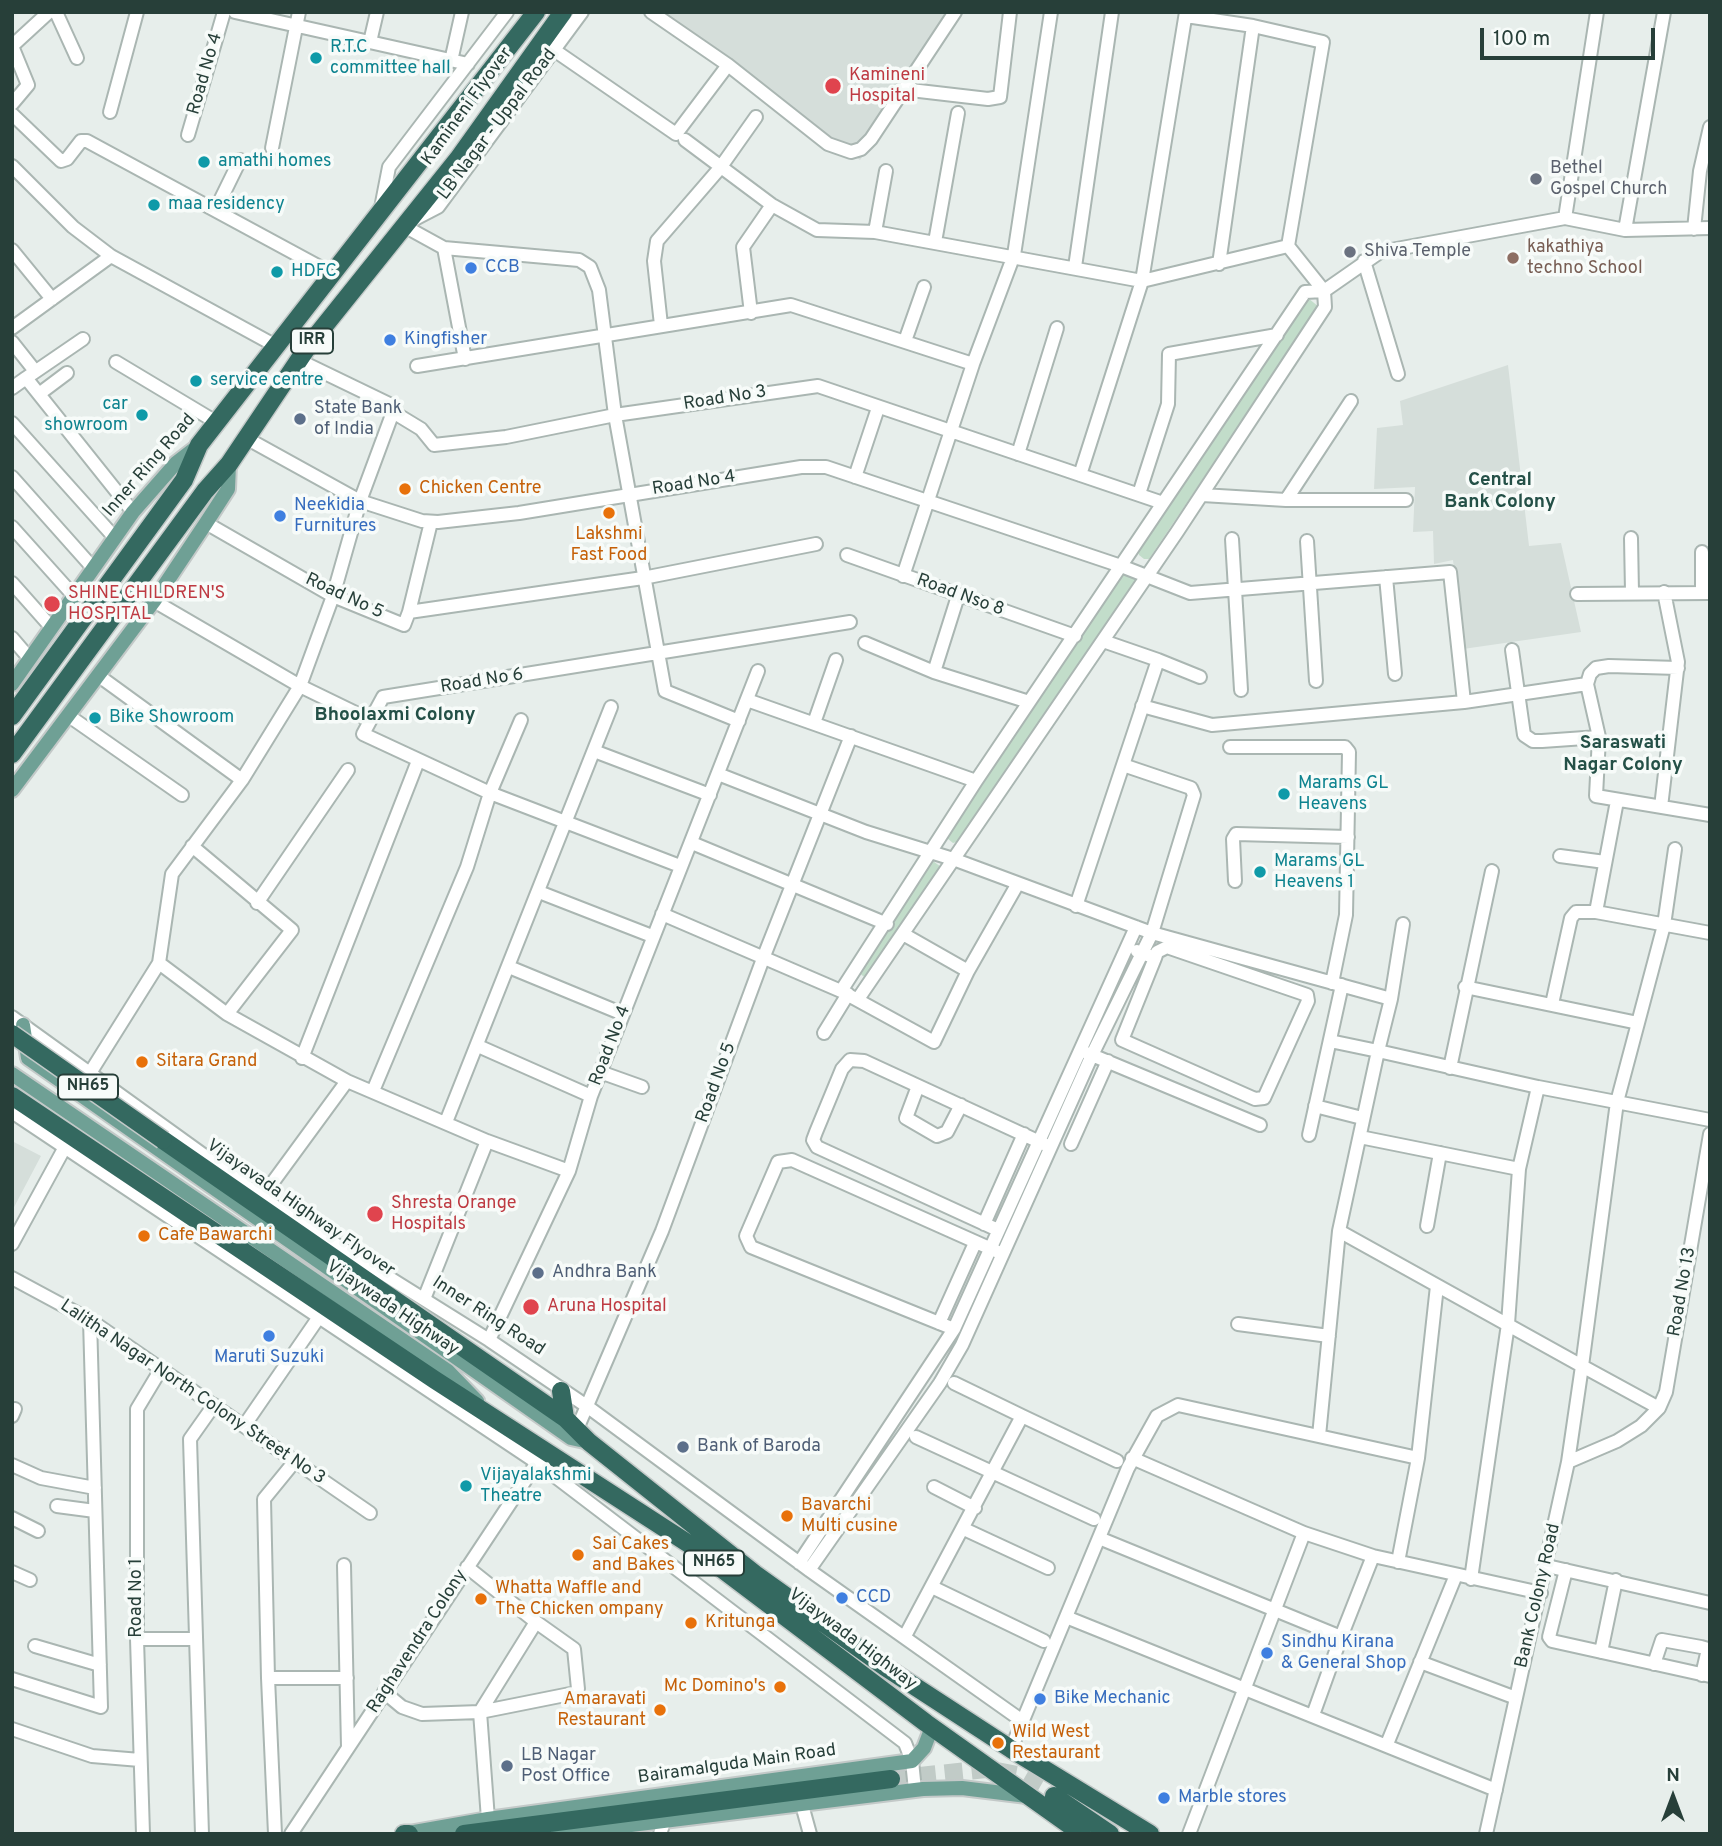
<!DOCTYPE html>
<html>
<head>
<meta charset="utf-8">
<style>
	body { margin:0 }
	#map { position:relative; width:1722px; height:1846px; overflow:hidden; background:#e7eeeb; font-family:Overpass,sans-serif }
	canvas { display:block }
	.frame { position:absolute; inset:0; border:14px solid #273f39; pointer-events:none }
	.north { position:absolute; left:1638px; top:1762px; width:70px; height:70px; -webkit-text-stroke:5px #f7fbf9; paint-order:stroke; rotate:0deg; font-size:19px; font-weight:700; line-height:28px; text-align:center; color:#273f39 }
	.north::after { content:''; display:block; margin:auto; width:24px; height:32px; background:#273f39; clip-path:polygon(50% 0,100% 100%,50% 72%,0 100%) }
	.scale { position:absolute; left:1480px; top:28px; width:175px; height:32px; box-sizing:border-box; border:4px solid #273f39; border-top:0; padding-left:9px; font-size:21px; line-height:24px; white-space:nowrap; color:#273f39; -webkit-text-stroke:5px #f7fbf9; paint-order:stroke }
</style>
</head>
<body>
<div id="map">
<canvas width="1722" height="1846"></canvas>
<div class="frame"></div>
<div class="north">N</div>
<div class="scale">100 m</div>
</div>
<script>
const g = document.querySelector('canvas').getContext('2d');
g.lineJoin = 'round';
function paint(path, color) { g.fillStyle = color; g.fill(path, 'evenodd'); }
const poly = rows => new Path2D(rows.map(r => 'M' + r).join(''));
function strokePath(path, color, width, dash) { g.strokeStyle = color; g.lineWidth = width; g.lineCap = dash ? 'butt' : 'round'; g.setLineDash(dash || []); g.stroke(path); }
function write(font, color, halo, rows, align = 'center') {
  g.font = font + ' Overpass,sans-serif'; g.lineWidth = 7; g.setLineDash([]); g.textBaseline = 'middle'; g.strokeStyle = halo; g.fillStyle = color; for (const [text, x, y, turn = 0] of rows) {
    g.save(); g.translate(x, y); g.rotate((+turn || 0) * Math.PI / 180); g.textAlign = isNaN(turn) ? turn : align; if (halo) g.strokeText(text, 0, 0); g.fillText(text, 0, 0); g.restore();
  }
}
const built = poly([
	[653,12,959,12,860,160],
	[1508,365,1529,546,1561,543,1581,632,1463,649,1453,560,1434,564,1433,531,1413,532,1415,487,1374,489,1377,428,1403,425,1400,401],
	[12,1141,41,1156,12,1211]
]);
const green = poly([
	[1308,298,1319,307,1149,559,1144,559,1139,555,1138,550],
	[1124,572,1136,580,961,841,953,843,948,839,948,833],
	[933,861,941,867,867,979,859,973]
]);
const highwayTunnel = poly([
	[891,1779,986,1769,1017,1775,1054,1796]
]);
const minor = poly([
	[56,12,77,58],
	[235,12,468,64],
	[651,12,728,65,828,144,851,152,861,149,871,139,955,12],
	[370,42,377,12],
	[12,46,28,85,12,104],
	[12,46,49,12],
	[554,50,676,134,728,65],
	[451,61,462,12],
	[902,89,988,99,1000,97,1010,12],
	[110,112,137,12],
	[12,114,61,161,67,159,81,141,87,141,331,273],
	[188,135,224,12],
	[685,140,772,205,817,230,875,232,1142,281,1288,246,1323,42,1253,26,1186,16],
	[272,148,299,12],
	[12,166,73,227,111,256,276,346],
	[381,208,389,167,507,12],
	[216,209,240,160],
	[1565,218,1597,12],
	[413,220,438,207,582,12],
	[404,226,444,248,579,260,590,267,599,290,615,415,665,691,739,721],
	[1694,229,1700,171,1710,127],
	[1625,230,1664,12],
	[875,232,886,171],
	[935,242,958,113],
	[444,248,465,359],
	[12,250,52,299],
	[1364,261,1398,374],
	[1219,264,1253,26],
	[1075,267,1112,12],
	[751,313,743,247,772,205],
	[661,325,654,261,657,241,720,168,756,117],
	[12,328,111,256],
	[905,341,924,287],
	[12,342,35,371],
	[298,360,389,404,393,412,421,429,434,445,506,437,615,415,818,386,1163,503],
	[116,362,216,422],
	[417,366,791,305,973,364,1014,255,1051,12],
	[26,378,83,339],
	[12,388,26,378,133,512],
	[39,394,67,373],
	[12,423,115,538],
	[246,438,360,501,422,521,438,522,519,513,801,467,826,467,1121,566,1190,593,1450,572,1464,702],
	[1018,454,1057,328],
	[1080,475,1142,281,1186,12],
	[12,477,93,568],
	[855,477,878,408],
	[1139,494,1168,404,1169,354,1277,335],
	[1202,495,1286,500,1406,500],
	[1286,500,1351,401],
	[206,523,333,596,404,625,409,612,643,578,816,544],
	[12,527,73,595],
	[1631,538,1632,592],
	[1232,539,1241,690],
	[1307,541,1316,681],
	[847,555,1075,636],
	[903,576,973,364],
	[1386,577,1395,674],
	[12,583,51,627],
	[1702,593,1702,552],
	[1577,594,1710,593],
	[154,601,300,686,370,720],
	[409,612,431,522],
	[12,638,30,659],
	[865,643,934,672,1029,702],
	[1512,650,1524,735,1533,741,1542,741,1599,737],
	[1158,660,1200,677],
	[1678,668,1609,666,1596,668,1590,674,1587,684,1599,737,1596,796,1710,815],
	[934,672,958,596],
	[99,676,242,780],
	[747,700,976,781],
	[1142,706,1212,725,1464,702,1587,684],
	[69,716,182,795],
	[814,723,836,660],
	[1230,747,1345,747,1349,752,1346,915,1332,983],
	[594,751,710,795],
	[718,774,866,832,953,859,1152,933,1391,999,1378,1051,1330,1041],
	[1661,807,1678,662,1664,592],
	[692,843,887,924],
	[192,846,292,930,227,1014],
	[1560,856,1605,862],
	[680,866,490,793,363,734,383,697,850,622],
	[1235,881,1233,839,1236,834,1348,837],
	[539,892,652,936],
	[257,903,348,770],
	[1076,906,1158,660,1103,641],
	[1596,912,1710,933],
	[662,914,841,991,934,1042,968,971],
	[903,934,968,971,1017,885],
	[1137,951,1155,958,1157,952,1167,947,1307,995,1308,1001,1264,1098,1255,1099,1122,1040,1155,958],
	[159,963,227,1014,347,1081,487,1141,569,1171],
	[509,967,623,1014],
	[1465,987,1638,1023],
	[841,991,976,781,1305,292,1324,291,1380,252,1565,218,1625,230,1710,228],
	[858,999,1177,532,1325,307,1324,291,1288,246],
	[1391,999,1403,924],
	[1552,1004,1571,918,1576,912,1596,912,1617,801],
	[12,1017,273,1205,489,1340,588,1407,809,1570,1021,1720],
	[824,1033,848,994],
	[478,1046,591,1096],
	[1087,1053,1260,1125],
	[302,1058,418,761],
	[1450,1068,1492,871],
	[600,1072,642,1087],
	[90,1073,159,963,172,874,242,780,300,686,333,596,360,501,393,412],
	[918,1086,906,1118,937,1136,947,1132,961,1105],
	[373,1091,467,867,490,793,521,720],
	[1315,1106,1362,1118],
	[12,1112,536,1462,905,1743,912,1761,915,1790],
	[446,1122,611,707],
	[1309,1135,1342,985],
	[1360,1137,1519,1169],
	[1071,1144,1108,1061],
	[262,1197,347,1081],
	[984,1224,1024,1134],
	[1427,1226,1440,1153],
	[998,1230,817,1147,813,1140,816,1132,842,1069,850,1060,864,1061,1044,1144],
	[12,1244,65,1147],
	[12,1278,90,1320,370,1513],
	[424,1299,487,1141],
	[939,1323,975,1243],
	[1238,1324,1329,1336],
	[954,1329,751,1247,746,1236,778,1162,792,1160,996,1251],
	[489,1340,569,1171,591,1096,758,671],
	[954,1383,1022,1416],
	[1659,1408,1582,1366,1617,1102,1664,925,1675,849],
	[12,1416,15,1409],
	[244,1426,319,1317],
	[577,1429,662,1231,764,956,851,736],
	[1319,1436,1339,1231],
	[916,1437,1094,1519],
	[1132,1458,1304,1533,1373,1556,1541,1593],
	[1568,1462,1582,1366,1339,1231,1378,1051,1538,1087,1710,1120],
	[12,1465,41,1478,95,1488],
	[934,1487,975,1508],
	[57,1506,95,1511],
	[12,1518,38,1531],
	[964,1529,1048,1568],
	[1099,1538,1341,1637,1313,1715],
	[1398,1562,1418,1458,1437,1286],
	[799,1563,954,1329,1136,927],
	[344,1565,348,1747],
	[1547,1566,1710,1603],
	[467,1567,536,1622,480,1712,488,1819],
	[809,1570,940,1383,962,1345,1092,1055,1152,933,1194,795,1191,788,1123,765],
	[1566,1570,1549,1637,1552,1641,1710,1676],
	[12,1572,30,1580],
	[1471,1579,1508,1324,1519,1169,1538,1087],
	[934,1588,1044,1641],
	[1066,1617,1496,1790],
	[905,1636,1022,1416,1117,1461],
	[1341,1637,1373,1556],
	[137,1639,194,1639],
	[35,1646,100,1665],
	[1601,1652,1616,1580],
	[1420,1662,1516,1698],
	[1654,1664,1662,1640,1701,1647,1708,1649,1702,1675],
	[268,1678,347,1678],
	[12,1679,101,1707,90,1320],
	[384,1692,402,1707,422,1714,480,1712,575,1693,578,1689,574,1649,536,1622],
	[12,1729,92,1756,140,1760],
	[1387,1744,1456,1575],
	[1011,1749,1128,1468,1157,1416,1178,1405,1418,1458],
	[802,1805,810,1834],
	[143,1834,137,1639,137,1409,161,1369],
	[202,1834,190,1439,214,1405],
	[275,1834,268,1678,264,1499,295,1461],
	[291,1834,540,1458],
	[660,1834,664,1822],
	[1189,1834,1304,1533],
	[1486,1834,1568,1462,1617,1441,1641,1426,1659,1408,1666,1392,1710,1134]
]);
const major = poly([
	[12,684,133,512,176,463,198,446],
	[12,790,154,601,206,523,228,489,229,464],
	[23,1025,28,1058,571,1438,589,1442],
	[12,1074,448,1371,477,1401],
	[403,1834,488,1819,912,1761,924,1748,932,1727],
	[558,1834,923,1789,962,1788,1027,1796]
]);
const highway = poly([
	[12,716,184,480,199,445,536,12],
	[12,754,205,491,229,464,309,345,458,159,563,12],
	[12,1096,435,1380,689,1544,926,1723,1082,1834],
	[163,1140,565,1418,589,1442,755,1574,885,1667,1011,1749,1150,1834],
	[561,1391,565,1418],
	[1054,1796,1110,1834],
	[404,1834,409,1834],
	[464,1834,891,1779]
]);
const highwayBridge = poly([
	[12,1034,163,1140]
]);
const markers = [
	[316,58,7,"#0f9aa8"],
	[833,86,9,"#e0444e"],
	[204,162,7,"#0f9aa8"],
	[1536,179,7,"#6b7280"],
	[154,205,7,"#0f9aa8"],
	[1350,252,7,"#6b7280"],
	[1513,258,7,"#8d6e63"],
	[471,268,7,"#3f7fe0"],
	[277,272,7,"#0f9aa8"],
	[390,340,7,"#3f7fe0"],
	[196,381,7,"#0f9aa8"],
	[142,415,7,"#0f9aa8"],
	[300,419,7,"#5c6f8a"],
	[405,489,7,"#e8710a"],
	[609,513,7,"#e8710a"],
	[280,516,7,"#3f7fe0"],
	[52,604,9,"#e0444e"],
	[95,718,7,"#0f9aa8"],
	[1284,794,7,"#0f9aa8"],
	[1260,872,7,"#0f9aa8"],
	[142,1062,7,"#e8710a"],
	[375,1214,9,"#e0444e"],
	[144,1236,7,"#e8710a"],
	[538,1273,7,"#5c6f8a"],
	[531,1307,9,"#e0444e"],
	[269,1336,7,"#3f7fe0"],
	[683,1447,7,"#5c6f8a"],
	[466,1486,7,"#0f9aa8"],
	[787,1516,7,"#e8710a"],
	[578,1555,7,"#e8710a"],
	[842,1598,7,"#3f7fe0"],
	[481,1599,7,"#e8710a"],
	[691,1623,7,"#e8710a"],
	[1267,1653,7,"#3f7fe0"],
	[780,1687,7,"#e8710a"],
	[1040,1699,7,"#3f7fe0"],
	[660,1710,7,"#e8710a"],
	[998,1743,7,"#e8710a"],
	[507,1766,7,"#5c6f8a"],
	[1164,1798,7,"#3f7fe0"]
];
const shields = [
	[312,341,42],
	[88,1087,60],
	[714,1563,60]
];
const shieldNames = [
	["IRR",312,341],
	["NH65",88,1087],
	["NH65",714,1563]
];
const cultureNames = [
	["R.T.C",330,48],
	["committee hall",330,69],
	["amathi homes",218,162],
	["maa residency",168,205],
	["HDFC",291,272],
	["service centre",210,381],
	["car",128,405,"right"],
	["showroom",128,426,"right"],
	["Bike Showroom",109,718],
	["Marams GL",1298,784],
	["Heavens",1298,805],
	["Marams GL",1274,862],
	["Heavens 1",1274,883],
	["Vijayalakshmi",480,1476],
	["Theatre",480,1497]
];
const streetNames = [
	["Road No 4",206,74,-74],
	["Kamineni Flyover",468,107,-54],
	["LB Nagar - Uppal Road",498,125,-53],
	["Road No 3",725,399,-9],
	["Inner Ring Road",150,466,-49],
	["Road No 4",694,484,-9],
	["Road Nso 8",960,596,20],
	["Road No 5",344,597,25],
	["Road No 6",482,682,-9],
	["Road No 4",611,1046,-69],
	["Road No 5",717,1083,-70],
	["Vijayavada Highway Flyover",300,1209,35],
	["Road No 13",1683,1292,-80],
	["Vijaywada Highway",392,1309,34],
	["Inner Ring Road",488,1317,33],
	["Lalitha Nagar North Colony Street No 3",192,1393,34],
	["Bank Colony Road",1539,1596,-77],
	["Road No 1",137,1598,-90],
	["Vijaywada Highway",852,1640,37],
	["Raghavendra Colony",418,1642,-57],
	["Bairamalguda Main Road",737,1765,-8]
];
const healthNames = [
	["Kamineni",849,76],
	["Hospital",849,97],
	["SHINE CHILDREN'S",68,594],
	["HOSPITAL",68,615],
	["Shresta Orange",391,1204],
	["Hospitals",391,1225],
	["Aruna Hospital",547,1307]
];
const worshipNames = [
	["Bethel",1550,169],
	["Gospel Church",1550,190],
	["Shiva Temple",1364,252]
];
const educationNames = [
	["kakathiya",1527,248],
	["techno School",1527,269]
];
const shopNames = [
	["CCB",485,268],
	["Kingfisher",404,340],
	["Neekidia",294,506],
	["Furnitures",294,527],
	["Maruti Suzuki",269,1358,"center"],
	["CCD",856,1598],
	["Sindhu Kirana",1281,1643],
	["& General Shop",1281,1664],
	["Bike Mechanic",1054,1699],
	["Marble stores",1178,1798]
];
const serviceNames = [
	["State Bank",314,409],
	["of India",314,430],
	["Andhra Bank",552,1273],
	["Bank of Baroda",697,1447],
	["LB Nagar",521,1756],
	["Post Office",521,1777]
];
const foodNames = [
	["Chicken Centre",419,489],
	["Lakshmi",609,535,"center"],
	["Fast Food",609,556,"center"],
	["Sitara Grand",156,1062],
	["Cafe Bawarchi",158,1236],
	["Bavarchi",801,1506],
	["Multi cusine",801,1527],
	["Sai Cakes",592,1545],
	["and Bakes",592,1566],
	["Whatta Waffle and",495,1589],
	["The Chicken ompany",495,1610],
	["Kritunga",705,1623],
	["Mc Domino's",766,1687,"right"],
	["Amaravati",646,1700,"right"],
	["Restaurant",646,1721,"right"],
	["Wild West",1012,1733],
	["Restaurant",1012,1754]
];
const neighbourhoodNames = [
	["Central",1500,481],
	["Bank Colony",1500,503],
	["Bhoolaxmi Colony",395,716],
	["Saraswati",1623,744],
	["Nagar Colony",1623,766]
];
paint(built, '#d5deda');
paint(green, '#c2ddca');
strokePath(highwayTunnel, '#c1cbc7', 18, [18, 9]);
strokePath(minor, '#aab6b2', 16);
strokePath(major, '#c3c9c8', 18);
strokePath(highway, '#c3c9c8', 21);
strokePath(minor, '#fff', 12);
strokePath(major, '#6fa095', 14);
strokePath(highway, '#346960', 18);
strokePath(highwayBridge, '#c3c9c8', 21, []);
strokePath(highwayBridge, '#346960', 18);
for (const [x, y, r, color] of markers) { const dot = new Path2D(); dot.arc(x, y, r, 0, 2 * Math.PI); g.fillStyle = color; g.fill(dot); strokePath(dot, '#f7fbf9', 2.5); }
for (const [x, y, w] of shields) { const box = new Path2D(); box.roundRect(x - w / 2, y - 12.5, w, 25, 5); g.fillStyle = '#f7fbf9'; g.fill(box); strokePath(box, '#273f39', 2); }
write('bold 16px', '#273f39', null, shieldNames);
write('18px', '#0d838f', '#f7fbf9', cultureNames, 'left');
write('18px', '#273f39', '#f7fbf9', streetNames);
write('18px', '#be3a42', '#f7fbf9', healthNames, 'left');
write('18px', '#5b616d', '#f7fbf9', worshipNames, 'left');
write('18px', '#785e54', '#f7fbf9', educationNames, 'left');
write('18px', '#366cbe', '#f7fbf9', shopNames, 'left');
write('18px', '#4e5e75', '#f7fbf9', serviceNames, 'left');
write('18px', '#c56008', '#f7fbf9', foodNames, 'left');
write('bold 19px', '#245047', '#f7fbf9', neighbourhoodNames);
</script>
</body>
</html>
